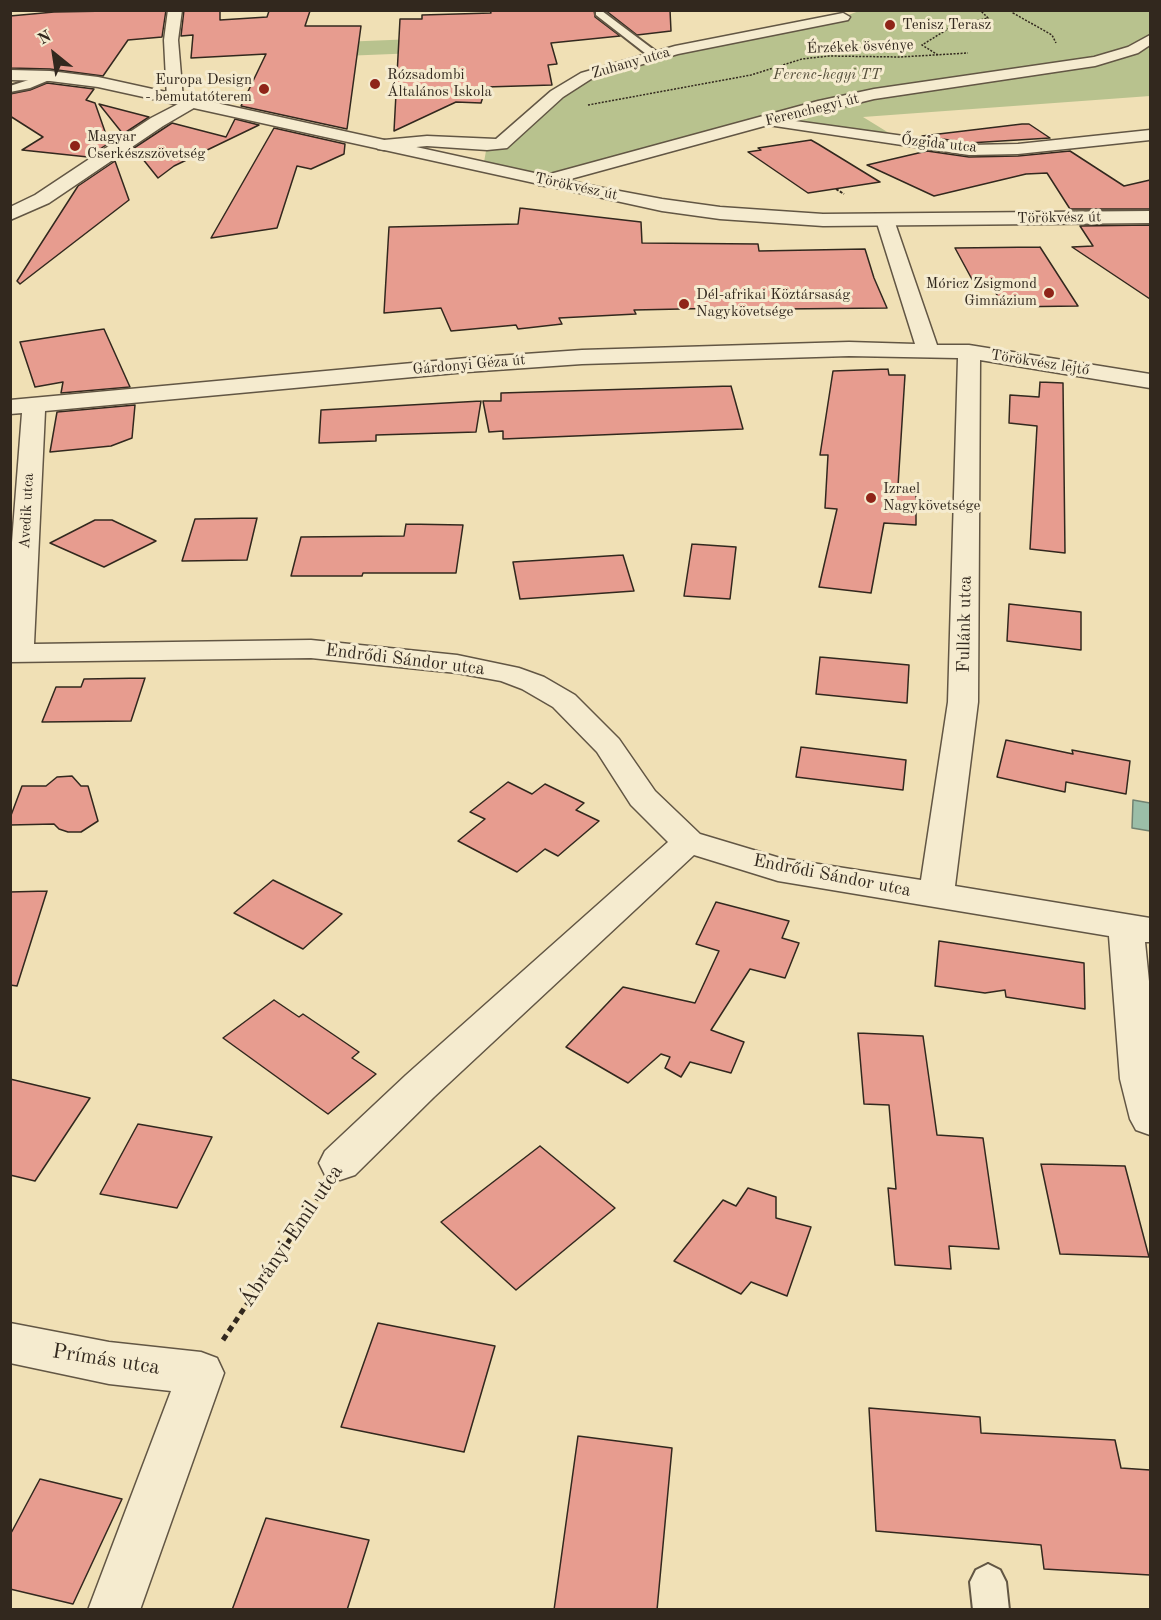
<!DOCTYPE html>
<html>
<head>
<meta charset="utf-8">
<style>
	body { margin:0 }
	#map { position:relative; width:1161px; height:1620px; overflow:hidden; background:#f0e0b5; font-family:"Old Standard TT",serif }
	canvas { display:block }
	.frame { position:absolute; inset:0; border:12px solid #32281e; pointer-events:none }
	.north { position:absolute; left:24px; top:24px; width:60px; height:60px; -webkit-text-stroke:4px #f5ebcf; paint-order:stroke; rotate:330deg; font-size:16px; font-weight:700; line-height:24px; text-align:center; color:#32281e }
	.north::after { content:''; display:block; margin:auto; width:21px; height:27px; background:#32281e; clip-path:polygon(50% 0,100% 100%,50% 72%,0 100%) }
</style>
</head>
<body>
<div id="map">
<canvas width="1161" height="1620"></canvas>
<div class="frame"></div>
<div class="north">N</div>
</div>
<script>
const g = document.querySelector('canvas').getContext('2d');
g.lineJoin = 'round';
function paint(path, color) { g.fillStyle = color; g.fill(path, 'evenodd'); }
const poly = rows => new Path2D(rows.map(r => 'M' + r).join(''));
function strokePath(path, color, width, dash) { g.strokeStyle = color; g.lineWidth = width; g.lineCap = dash ? 'butt' : 'round'; g.setLineDash(dash || []); g.stroke(path); }
function write(font, color, halo, rows, align = 'center') {
  g.font = font + ' "Old Standard TT",serif'; g.lineWidth = 6; g.setLineDash([]); g.textBaseline = 'middle'; g.strokeStyle = halo; g.fillStyle = color; for (const [text, x, y, turn = 0] of rows) {
    g.save(); g.translate(x, y); g.rotate((+turn || 0) * Math.PI / 180); g.textAlign = isNaN(turn) ? turn : align; if (halo) g.strokeText(text, 0, 0); g.fillText(text, 0, 0); g.restore();
  }
}
const green = poly([
	[859,11,1150,11,1150,96,863,117,902,141,765,122,545,181,483,168,487,145,501,144,557,94,629,62,843,17],
	[439,38,442,52,343,56,341,42]
]);
const water = poly([
	[1133,800,1150,803,1150,831,1132,828,1133,800]
]);
const building = poly([
	[166,10,162,37,128,40,103,76,50,69,10,68,10,16,54,12,166,10],
	[184,10,220,10,220,20,267,17,269,11,310,11,305,26,361,26,347,129,241,106,266,54,191,58,193,35,181,36,184,10],
	[490,10,594,10,595,17,620,36,551,43,557,64,548,65,552,85,486,87,481,103,456,102,394,131,400,19,422,19,422,15,491,13,490,10],
	[605,10,670,10,671,31,637,35,605,10],
	[47,83,94,89,86,100,95,103,109,143,88,157,22,150,43,137,10,116,10,94,30,90,47,83],
	[99,104,149,117,123,134,99,104],
	[235,119,259,125,174,166,158,178,134,148,172,123,226,137,235,119],
	[1022,124,1029,124,1050,138,969,143,922,136,1022,124],
	[274,128,345,144,344,154,311,169,297,166,277,228,211,238,274,128],
	[811,140,818,144,880,182,808,193,748,152,761,150,758,148,811,140],
	[927,151,969,157,1018,156,1070,151,1124,186,1150,180,1150,209,1070,209,1047,173,1026,174,934,196,867,165,927,151],
	[115,161,129,200,20,284,17,281,78,186,115,161],
	[520,208,641,222,642,243,758,244,759,251,865,249,874,278,887,308,781,309,782,312,730,313,729,308,634,310,636,314,559,318,562,324,518,329,516,325,451,331,441,308,384,313,389,227,518,224,520,208],
	[1150,225,1150,299,1072,247,1093,246,1080,226,1150,225],
	[1040,247,1078,306,1004,307,990,283,974,283,955,248,1040,247],
	[104,329,130,387,61,393,63,382,35,387,20,342,104,329],
	[888,369,889,375,905,375,898,486,916,488,916,525,884,523,871,593,819,587,837,509,825,508,828,455,820,455,833,371,888,369],
	[1040,382,1063,383,1065,553,1030,549,1037,426,1009,423,1010,395,1039,397,1040,382],
	[731,386,743,429,503,439,503,431,489,432,483,401,501,401,501,393,731,386],
	[481,401,476,432,376,435,376,441,319,443,321,410,481,401],
	[135,405,132,438,111,446,50,452,57,412,135,405],
	[257,518,247,560,182,561,195,519,257,518],
	[95,520,112,520,156,541,104,567,50,543,95,520],
	[406,524,463,525,456,573,363,573,362,576,291,576,301,537,404,536,406,524],
	[692,544,736,547,730,599,684,596,692,544],
	[623,555,634,591,520,599,513,562,623,555],
	[1009,604,1081,612,1081,650,1007,641,1009,604],
	[820,657,909,665,907,703,816,694,820,657],
	[145,678,131,721,42,722,56,687,81,687,84,679,145,678],
	[1006,740,1073,754,1072,750,1130,761,1126,794,1066,782,1065,792,997,777,1006,740],
	[801,747,906,760,903,790,796,777,801,747],
	[72,776,81,786,88,786,98,821,81,832,68,832,59,829,54,824,10,825,10,818,22,786,46,786,57,777,72,776],
	[508,782,532,794,545,784,584,803,576,810,599,821,558,856,545,849,517,872,458,841,485,819,470,812,508,782],
	[273,880,342,914,303,949,234,913,273,880],
	[47,891,17,986,10,985,10,892,47,891],
	[716,902,789,921,782,938,799,943,785,978,750,969,711,1030,744,1042,731,1073,690,1062,681,1077,665,1068,670,1057,661,1054,628,1083,566,1047,623,987,695,1003,719,951,696,944,716,902],
	[939,941,1084,963,1085,1009,1006,997,1005,990,985,993,935,986,939,941],
	[274,1000,299,1017,303,1014,359,1052,352,1058,376,1074,328,1114,223,1038,274,1000],
	[858,1033,923,1036,937,1135,983,1138,999,1249,949,1246,951,1269,895,1265,888,1188,896,1189,889,1105,864,1104,858,1033],
	[10,1079,90,1098,35,1181,10,1175,10,1079],
	[138,1124,212,1137,177,1208,100,1194,138,1124],
	[540,1146,615,1208,516,1290,441,1222,540,1146],
	[1041,1164,1125,1166,1149,1257,1060,1254,1041,1164],
	[748,1188,776,1197,776,1218,811,1227,787,1296,751,1282,741,1294,674,1261,723,1200,736,1206,748,1188],
	[378,1323,495,1346,464,1452,341,1427,378,1323],
	[869,1408,980,1417,981,1433,1115,1440,1121,1468,1150,1470,1150,1575,1044,1569,1041,1545,876,1531,869,1408],
	[578,1436,672,1448,657,1610,554,1610,578,1436],
	[40,1479,122,1499,73,1604,10,1589,10,1535,40,1479],
	[266,1518,369,1540,347,1610,232,1610,266,1518]
]);
const pathFar2 = poly([
	[1015,10,1013,13,1052,35,1056,43],
	[822,44,829,56],
	[938,55,922,45,951,27,988,18,980,10],
	[588,105,751,75,802,59,829,56,900,57,968,53]
]);
const pathFar1 = poly([
	[836,189,844,194]
]);
const path = poly([
	[223,1340,320,1194]
]);
const service = poly([
	[596,11,602,11,658,53,658,57,650,57,596,15,596,11],
	[50,73,54,74,54,78,30,88,10,92,10,86,50,73],
	[988,1564,1000,1570,1006,1582,1009,1610,973,1610,970,1582,976,1570,988,1564]
]);
const minor = poly([
	[168,10,182,10,178,40,183,99,181,102,193,97,201,102,199,105,163,126,49,203,10,220,10,207,35,195,151,118,180,103,169,102,167,99,164,40,168,10],
	[843,13,850,17,848,20,678,54,591,79,563,97,507,148,487,150,427,146,384,150,378,149,375,145,378,141,384,140,427,136,496,139,551,91,581,73,675,46,843,13],
	[1150,35,1150,45,1138,53,1095,66,874,99,788,120,969,145,1018,144,1150,130,1150,140,1018,154,969,155,768,125,545,186,539,185,536,181,539,177,818,101,874,89,1094,57,1128,47,1150,35],
	[885,214,892,216,894,220,937,345,969,345,1150,374,1150,388,980,360,978,702,955,886,1150,918,1150,942,1145,942,1150,991,1150,1135,1136,1130,1130,1119,1120,1079,1109,936,778,881,694,855,434,1097,355,1175,340,1180,325,1175,319,1163,325,1151,406,1075,668,842,631,805,597,752,553,707,522,689,501,681,457,673,311,658,10,662,10,568,22,413,10,414,10,400,467,358,582,350,849,342,915,344,876,220,878,216,885,214],
	[849,356,958,358,948,702,921,880,780,858,700,834,655,791,619,739,575,695,544,677,519,668,457,655,311,640,34,644,45,411,467,372,582,364,849,356],
	[10,1323,109,1342,201,1352,217,1358,224,1373,140,1610,88,1610,171,1391,109,1384,10,1363,10,1323]
]);
const tertiary = poly([
	[10,70,50,71,98,77,598,187,662,199,720,207,823,214,1150,211,1150,223,823,226,720,219,662,211,598,197,98,87,50,81,10,80,10,70]
]);
const markers = [
	[890,25,6,"#8f2418"],
	[375,84,6,"#8f2418"],
	[264,89,6,"#8f2418"],
	[75,146,6,"#8f2418"],
	[1049,293,6,"#8f2418"],
	[684,304,6,"#8f2418"],
	[871,498,6,"#8f2418"]
];
const farPoinames = [
	["Tenisz Terasz",902,25],
	["Rózsadombi",387,75],
	["Általános Iskola",387,92],
	["Europa Design",252,80,"right"],
	["- bemutatóterem",252,97,"right"],
	["Magyar",87,137],
	["Cserkészszövetség",87,154],
	["Móricz Zsigmond",1037,284,"right"],
	["Gimnázium",1037,301,"right"],
	["Dél-afrikai Köztársaság",696,295],
	["Nagykövetsége",696,312],
	["Izrael",883,489],
	["Nagykövetsége",883,506]
];
const farStreetnames = [
	["Érzékek ösvénye",860,47,-2],
	["Zuhany utca",631,63,-16],
	["Ferenchegyi út",812,110,-14],
	["Őzgida utca",939,144,6],
	["Törökvész út",576,187,12],
	["Törökvész út",1059,218,-1],
	["Törökvész lejtő",1040,363,9],
	["Gárdonyi Géza út",469,365,-5],
	["Avedik utca",27,511,-87]
];
const farParknames = [
	["Ferenc-hegyi TT",827,75]
];
const streetNames = [
	["Fullánk utca",965,624,-89],
	["Endrődi Sándor utca",405,660,7],
	["Endrődi Sándor utca",832,876,11]
];
const nearStreetnames = [
	["Ábrányi Emil utca",292,1236,-56],
	["Prímás utca",106,1360,9]
];
paint(green, '#b8c28e');
paint(water, '#9bbea8');
strokePath(water, '#718271', 1.5);
paint(building, '#e79c8f');
strokePath(building, '#32281e', 1.5);
strokePath(service, '#625644', 4);
strokePath(minor, '#625644', 3);
strokePath(tertiary, '#625644', 3);
strokePath(pathFar2, '#32281e', 1.5, [2, 1.5]);
strokePath(pathFar1, '#32281e', 2, [3, 1.5]);
strokePath(path, '#32281e', 5, [6, 4.5]);
paint(service, '#f5ebcf');
paint(minor, '#f5ebcf');
paint(tertiary, '#f5ebcf');
for (const [x, y, r, color] of markers) { const dot = new Path2D(); dot.arc(x, y, r, 0, 2 * Math.PI); g.fillStyle = color; g.fill(dot); strokePath(dot, '#f5ebcf', 2); }
write('15px', '#32281e', '#f5ebcf', farPoinames, 'left');
write('15px', '#32281e', '#f5ebcf', farStreetnames);
write('italic 15px', '#544e3a', '#f5ebcf', farParknames);
write('18px', '#32281e', '#f5ebcf', streetNames);
write('21px', '#32281e', '#f5ebcf', nearStreetnames);
</script>
</body>
</html>
